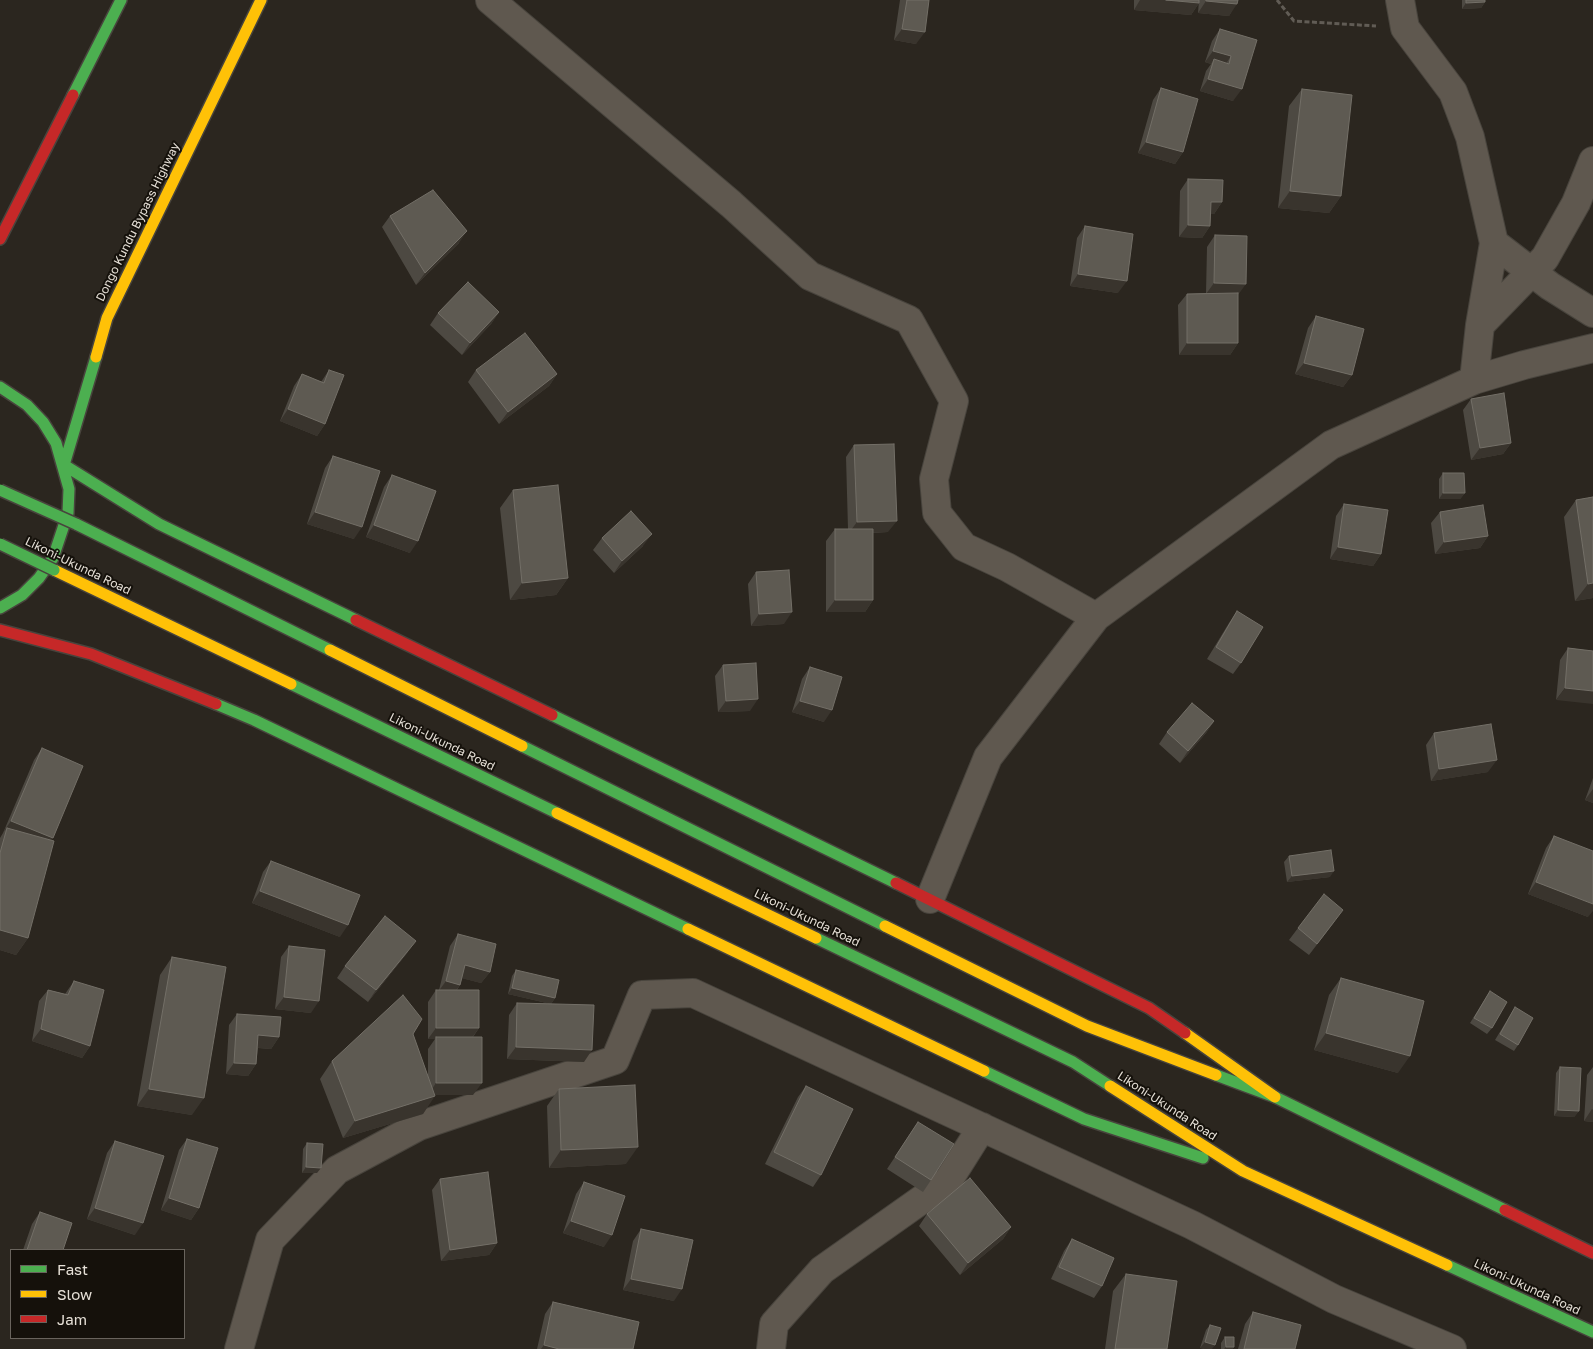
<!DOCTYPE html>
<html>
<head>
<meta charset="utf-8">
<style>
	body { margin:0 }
	#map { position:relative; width:1593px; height:1349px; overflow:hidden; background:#2b261f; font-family:"Golos Text",sans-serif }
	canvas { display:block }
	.legend { position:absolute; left:10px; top:1249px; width:175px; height:90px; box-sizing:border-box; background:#15110b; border:1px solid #69645d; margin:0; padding:6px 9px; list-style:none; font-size:15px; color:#e6e0d7 }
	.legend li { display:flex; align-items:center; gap:10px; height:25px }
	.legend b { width:25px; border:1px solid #69645d }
</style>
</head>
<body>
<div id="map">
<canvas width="1593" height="1349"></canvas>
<ul class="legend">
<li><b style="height:6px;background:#4caf50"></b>Fast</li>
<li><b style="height:6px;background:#ffc107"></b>Slow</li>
<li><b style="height:6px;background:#c62828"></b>Jam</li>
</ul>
</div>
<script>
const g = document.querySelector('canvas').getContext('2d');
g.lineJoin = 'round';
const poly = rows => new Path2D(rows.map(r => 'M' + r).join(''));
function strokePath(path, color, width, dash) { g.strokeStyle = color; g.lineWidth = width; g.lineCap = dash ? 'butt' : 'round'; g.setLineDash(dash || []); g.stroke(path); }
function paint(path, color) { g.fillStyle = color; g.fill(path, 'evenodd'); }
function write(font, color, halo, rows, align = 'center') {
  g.font = font + ' "Golos Text",sans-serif'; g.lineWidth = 4; g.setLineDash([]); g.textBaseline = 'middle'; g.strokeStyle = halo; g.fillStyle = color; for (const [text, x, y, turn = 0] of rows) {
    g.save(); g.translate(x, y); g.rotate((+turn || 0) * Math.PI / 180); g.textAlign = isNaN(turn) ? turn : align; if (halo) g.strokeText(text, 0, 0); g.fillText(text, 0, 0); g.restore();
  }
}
const path = poly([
	[1277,0,1294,21,1376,26]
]);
const street = poly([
	[490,0,731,204,810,276,909,320,954,401,934,479,937,513,964,547,1007,567,1096,617],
	[1400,0,1405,28,1453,92,1470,137,1494,243,1480,325,1474,380],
	[1494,243,1550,286,1593,313],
	[1480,325,1545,258,1576,203,1593,161],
	[930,899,988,757,1096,617,1331,445,1474,380,1524,365,1593,348],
	[239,1349,270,1240,337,1170,419,1126,615,1060,642,995,693,993,1192,1225,1334,1299,1452,1349],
	[771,1349,774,1324,822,1270,948,1181,982,1127]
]);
const fast = poly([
	[73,95,121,0],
	[96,357,64,465,159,524,356,620],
	[0,387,27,405,43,422,56,443,69,489,68,513,53,558,39,578,22,595,0,608],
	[76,524,330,650],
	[291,684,557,813],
	[216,704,254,720,688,929],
	[552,715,896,883],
	[522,746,885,926],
	[816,938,1073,1062,1110,1086],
	[984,1071,1084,1119,1203,1158],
	[1216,1075,1275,1097,1505,1210],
	[1447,1265,1593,1332]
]);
const slow = poly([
	[96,357,107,318,261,0],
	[54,570,291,684],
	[330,650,522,746],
	[557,813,816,938],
	[885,926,1087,1026,1216,1075],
	[688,929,984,1071],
	[1185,1033,1275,1097],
	[1110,1086,1243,1171,1447,1265]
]);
const jam = poly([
	[0,239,73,95],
	[356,620,552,715],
	[0,630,91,654,216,704],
	[896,883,1149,1008,1185,1033],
	[1505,1210,1593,1253]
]);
const fastBridge = poly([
	[0,490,76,524],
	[0,544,54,570]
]);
const wall = poly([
	[900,0,929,0,916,44,894,40],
	[1134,0,1199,0,1199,3,1191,15,1134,10],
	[1199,0,1238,0,1229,16,1198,13],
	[1462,0,1485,0,1485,2,1481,8,1462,9],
	[1220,29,1257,40,1233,101,1200,91,1206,71,1211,64,1205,62,1212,41],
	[1161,88,1183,152,1175,164,1138,153,1153,100],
	[1302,89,1341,196,1329,213,1278,208,1289,106],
	[1188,179,1222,202,1214,214,1211,214,1210,226,1202,238,1179,237,1180,191],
	[390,216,459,243,416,285,382,227],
	[1085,226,1118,293,1070,286,1077,238],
	[1215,235,1238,295,1238,343,1230,355,1179,355,1178,305,1187,294,1206,293,1207,247],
	[499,312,491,324,462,355,430,325,438,313],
	[1316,316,1352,375,1343,387,1295,374,1308,328],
	[329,370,325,424,317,436,280,421,294,386,302,374,321,382],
	[476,370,557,374,549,386,499,424,468,382],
	[1471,399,1511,443,1503,454,1471,460,1463,410],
	[854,445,888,532,873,533,873,600,865,612,826,612,826,541,835,529,848,529,846,457],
	[333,456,354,539,307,524,325,468],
	[1443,473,1465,493,1460,499,1439,499,1439,479],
	[392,475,410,553,366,537,384,487],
	[513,490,568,578,556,595,510,600,500,508],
	[1593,497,1593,598,1575,601,1564,517,1576,500],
	[1344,504,1381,554,1373,566,1330,559,1336,516],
	[1440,512,1488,536,1480,548,1435,554,1431,523],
	[602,538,643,546,614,573,593,550],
	[756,572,784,624,751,626,748,584],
	[1237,611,1241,663,1233,674,1207,659,1229,623],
	[1568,648,1593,651,1556,700,1560,660],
	[723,665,750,711,718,712,715,676],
	[810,667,824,722,792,712,802,679],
	[1214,721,1206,733,1180,763,1159,744,1167,732],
	[1434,733,1488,772,1431,781,1426,745],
	[42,748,51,840,28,938,16,955,0,950,0,838,3,833,34,760],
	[1593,778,1593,803,1585,800],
	[1554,836,1588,917,1528,894,1546,848],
	[1289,856,1330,877,1287,882,1284,862],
	[271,861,340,937,252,903,263,872],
	[1335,921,1309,955,1289,940,1298,928],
	[458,934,490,972,481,983,462,978,460,985,457,990,479,1028,473,1037,473,1095,434,1095,423,1114,343,1138,320,1079,332,1061,413,1034,428,1077,428,1049,435,1039,428,1039,428,1002,436,990,439,990,450,946],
	[289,946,311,1013,275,1009,281,957],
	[408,952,368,1002,337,978,345,966],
	[172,957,192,1115,137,1106,160,975],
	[516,970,555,998,551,1004,508,994,512,976],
	[1341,978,1398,1073,1314,1050,1329,995],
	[74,981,90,1046,82,1058,32,1041,39,1001,48,990,65,994],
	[1490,991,1492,1028,1487,1034,1470,1023],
	[517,1003,584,1062,507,1059,509,1015],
	[1515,1007,1518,1045,1514,1051,1495,1040],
	[237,1014,279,1037,271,1049,258,1048,256,1064,248,1076,226,1074,229,1025],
	[1560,1067,1579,1111,1574,1117,1554,1116,1556,1073],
	[1593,1067,1593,1122,1584,1121,1587,1075],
	[806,1086,821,1175,813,1187,765,1164,798,1097],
	[559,1089,626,1164,549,1168,547,1106],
	[918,1122,931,1180,923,1192,887,1169],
	[187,1139,199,1208,191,1220,161,1210,179,1150],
	[115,1141,135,1235,87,1219,107,1153],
	[307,1143,317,1173,302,1173,303,1149],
	[440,1179,497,1243,489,1255,441,1261,432,1190],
	[584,1182,604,1247,563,1233,576,1194],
	[40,1212,63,1250,23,1250,32,1224],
	[927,1214,1011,1227,1003,1239,960,1275,919,1226],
	[641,1229,674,1301,623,1290,633,1241],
	[1072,1239,1102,1286,1094,1298,1051,1279,1064,1251],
	[1126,1274,1167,1349,1105,1349,1113,1291],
	[553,1302,633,1349,537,1349,545,1314],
	[1253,1312,1295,1349,1238,1349,1245,1324],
	[1210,1325,1212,1349,1205,1349,1200,1348,1206,1330],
	[1225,1337,1234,1347,1232,1349,1221,1349,1221,1343]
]);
const shadedWall = poly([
	[1140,0,1166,0,1199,3,1191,15,1134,10],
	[1206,1,1237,4,1229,16,1198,13],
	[1485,2,1481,8,1462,9,1466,3],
	[902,29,925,32,916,44,894,40],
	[1213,51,1231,56,1223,68,1214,59,1211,64,1205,62],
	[1208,79,1242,89,1233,101,1200,91],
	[1146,142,1183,152,1175,164,1138,153],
	[1290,191,1341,196,1329,213,1278,208],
	[1211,202,1222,202,1214,214,1203,214],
	[1188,225,1210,226,1202,238,1179,237],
	[467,231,459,243,416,285,425,273],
	[1078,274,1127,281,1118,293,1070,286],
	[1214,283,1246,284,1238,295,1206,294],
	[499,312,491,324,462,355,470,343],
	[1187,343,1238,343,1230,355,1179,355],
	[1304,363,1352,375,1343,387,1295,374],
	[557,374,549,386,499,424,508,412],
	[288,409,325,424,317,436,280,421],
	[1511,443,1503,454,1471,460,1480,448],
	[1443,493,1465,493,1460,499,1439,499],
	[315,512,362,527,354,539,307,524],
	[897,521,888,532,848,534,857,522],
	[374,525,418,541,410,553,366,537],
	[652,534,643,546,614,573,622,561],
	[1488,536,1480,548,1435,554,1444,542],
	[1338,547,1381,554,1373,566,1330,559],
	[568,578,556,595,510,600,522,583],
	[1593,583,1593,598,1575,601,1588,584],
	[835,600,873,600,865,612,826,612],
	[792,612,784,624,751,626,759,614],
	[1565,688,1593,691,1593,704,1556,700],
	[758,699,750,711,718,712,726,701],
	[800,701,832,710,824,722,792,712],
	[1214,721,1206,733,1180,763,1188,751],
	[1497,760,1488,772,1431,781,1439,769],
	[1593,789,1593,803,1585,800],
	[11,821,53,838,44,850,7,828,3,832],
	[1334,871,1330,877,1287,882,1292,876],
	[1536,882,1593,904,1593,911,1588,917,1528,894],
	[260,891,348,925,340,937,252,903],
	[0,930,28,938,16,955,0,950],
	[416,941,408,952,368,1002,376,990],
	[465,965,490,972,481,983,457,977],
	[446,981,460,985,452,996,438,992],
	[512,988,555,998,551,1004,508,994],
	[284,997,319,1001,311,1013,275,1009],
	[436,1028,479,1028,471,1039,436,1037,435,1039,428,1039],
	[41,1029,90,1046,82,1058,32,1041],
	[1326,1033,1410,1056,1398,1073,1314,1050],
	[258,1035,279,1037,271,1049,250,1047],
	[516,1047,592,1050,584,1062,507,1059],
	[234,1063,256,1064,248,1076,226,1074],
	[436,1083,482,1083,473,1095,428,1095],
	[149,1089,204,1098,192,1115,137,1106],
	[435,1096,423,1114,343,1138,355,1121],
	[1592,1109,1593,1110,1593,1122,1584,1121],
	[1558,1110,1579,1111,1574,1117,1554,1116],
	[638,1147,626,1164,549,1168,561,1150],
	[306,1167,321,1168,317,1173,302,1173],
	[169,1198,199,1208,191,1220,161,1210],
	[95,1208,143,1223,135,1235,87,1219],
	[571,1221,612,1235,604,1247,563,1233],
	[1011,1227,1003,1239,960,1275,968,1263],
	[497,1243,489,1255,441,1261,450,1250],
	[631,1279,682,1289,674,1301,623,1290],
	[1205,1342,1215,1345,1212,1349,1205,1349,1200,1348],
	[544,1345,559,1349,541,1349],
	[1226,1347,1234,1347,1232,1349,1224,1349]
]);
const building = poly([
	[907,0,929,0,925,32,902,29,907,0],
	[1166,0,1199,0,1199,3,1166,0],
	[1206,0,1238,0,1237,4,1206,1,1206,0],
	[1466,0,1485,0,1485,2,1466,3,1466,0],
	[1220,29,1257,40,1242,89,1208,79,1214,59,1229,64,1231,56,1213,51,1220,29],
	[1161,88,1198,99,1183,152,1146,142,1161,88],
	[1302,89,1352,95,1341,196,1290,191,1302,89],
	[1188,179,1223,180,1222,202,1211,202,1210,226,1188,225,1188,179],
	[433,190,467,231,425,273,390,216,433,190],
	[1085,226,1133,234,1127,281,1078,274,1085,226],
	[1215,235,1247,236,1246,284,1214,283,1215,235],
	[468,282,499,312,470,343,438,313,468,282],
	[1238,293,1238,343,1187,343,1187,294,1238,293],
	[1316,316,1364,329,1352,375,1304,363,1316,316],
	[525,333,557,374,508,412,476,370,525,333],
	[329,370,344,375,325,424,288,409,302,374,324,383,329,370],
	[1504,393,1511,443,1480,448,1471,399,1504,393],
	[894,444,897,521,857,522,854,445,894,444],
	[333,456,380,471,362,527,315,512,333,456],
	[1443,473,1464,473,1465,493,1443,493,1443,473],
	[392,475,436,491,418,541,374,525,392,475],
	[558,485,568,578,522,583,513,490,558,485],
	[1593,497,1593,583,1588,584,1576,500,1593,497],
	[1344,504,1388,510,1381,554,1338,547,1344,504],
	[1483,505,1488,536,1444,542,1440,512,1483,505],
	[631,511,652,534,622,561,602,538,631,511],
	[835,529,873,529,873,600,835,600,835,529],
	[789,570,792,612,759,614,756,572,789,570],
	[1237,611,1263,627,1241,663,1216,647,1237,611],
	[1568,648,1593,651,1593,691,1565,688,1568,648],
	[756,663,758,699,726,701,723,665,756,663],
	[810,667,842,677,832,710,800,701,810,667],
	[1192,703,1214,721,1188,751,1167,732,1192,703],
	[1491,724,1497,760,1439,769,1434,733,1491,724],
	[42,748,83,766,53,838,11,821,42,748],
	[7,828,54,841,28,938,0,930,0,853,7,828],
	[1554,836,1593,851,1593,904,1536,882,1554,836],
	[1331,850,1334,871,1292,876,1289,856,1331,850],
	[271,861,360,895,348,925,260,891,271,861],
	[1324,894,1343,910,1317,944,1298,928,1324,894],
	[385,916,416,941,376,990,345,966,385,916],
	[458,934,496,944,490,972,465,965,460,985,446,981,458,934],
	[289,946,325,950,319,1001,284,997,289,946],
	[172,957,226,967,204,1098,149,1089,172,957],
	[516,970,559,980,555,998,512,988,516,970],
	[1341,978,1424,1001,1410,1056,1326,1033,1341,978],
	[74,981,104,990,90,1046,41,1029,48,990,68,995,74,981],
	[436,990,479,990,479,1028,436,1028,436,990],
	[1490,991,1507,1002,1492,1028,1474,1018,1490,991],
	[403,995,422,1019,413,1034,435,1096,355,1121,332,1061,403,995],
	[517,1003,594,1005,592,1050,516,1047,517,1003],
	[1515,1007,1533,1018,1518,1045,1500,1034,1515,1007],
	[237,1014,281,1017,279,1037,258,1035,256,1064,234,1063,237,1014],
	[436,1037,482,1037,482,1083,436,1083,436,1037],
	[1560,1067,1581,1068,1579,1111,1558,1110,1560,1067],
	[635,1085,638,1147,561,1150,559,1089,635,1085],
	[806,1086,853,1109,821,1175,774,1152,806,1086],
	[918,1122,954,1144,931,1180,895,1157,918,1122],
	[187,1139,218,1148,199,1208,169,1198,187,1139],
	[115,1141,164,1156,143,1223,95,1208,115,1141],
	[307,1143,323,1144,321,1168,306,1167,307,1143],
	[488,1172,497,1243,450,1250,440,1179,488,1172],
	[970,1178,1011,1227,968,1263,927,1214,970,1178],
	[584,1182,625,1196,612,1235,571,1221,584,1182],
	[40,1212,72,1223,63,1250,27,1250,40,1212],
	[641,1229,693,1240,682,1289,631,1279,641,1229],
	[1072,1239,1114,1258,1102,1286,1059,1267,1072,1239],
	[1126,1274,1177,1281,1167,1349,1115,1349,1126,1274],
	[553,1302,639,1322,633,1349,559,1349,544,1345,553,1302],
	[1253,1312,1301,1325,1295,1349,1244,1349,1253,1312],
	[1210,1325,1221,1328,1215,1345,1205,1342,1210,1325],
	[1225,1337,1234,1337,1234,1347,1226,1347,1225,1337]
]);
const streetNames = [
	["Dongo Kundu Bypass Highway",138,222,-64],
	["Likoni-Ukunda Road",78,566,26],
	["Likoni-Ukunda Road",442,742,26],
	["Likoni-Ukunda Road",807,918,26],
	["Likoni-Ukunda Road",1167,1106,33],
	["Likoni-Ukunda Road",1527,1287,25]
];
strokePath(street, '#48443d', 30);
strokePath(fast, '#48443d', 14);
strokePath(slow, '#48443d', 14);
strokePath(jam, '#48443d', 14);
strokePath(path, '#615c55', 3, [5, 2.5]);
strokePath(street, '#5f584f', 28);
strokePath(fast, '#4caf50', 11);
strokePath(slow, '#ffc107', 11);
strokePath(jam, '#c62828', 11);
strokePath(fastBridge, '#48443d', 14, []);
strokePath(fastBridge, '#4caf50', 11);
paint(wall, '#4d4942');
paint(shadedWall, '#39342d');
paint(building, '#5e5a52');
strokePath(building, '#736f67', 1);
write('12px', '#e6e0d7', '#15110b', streetNames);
</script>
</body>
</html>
